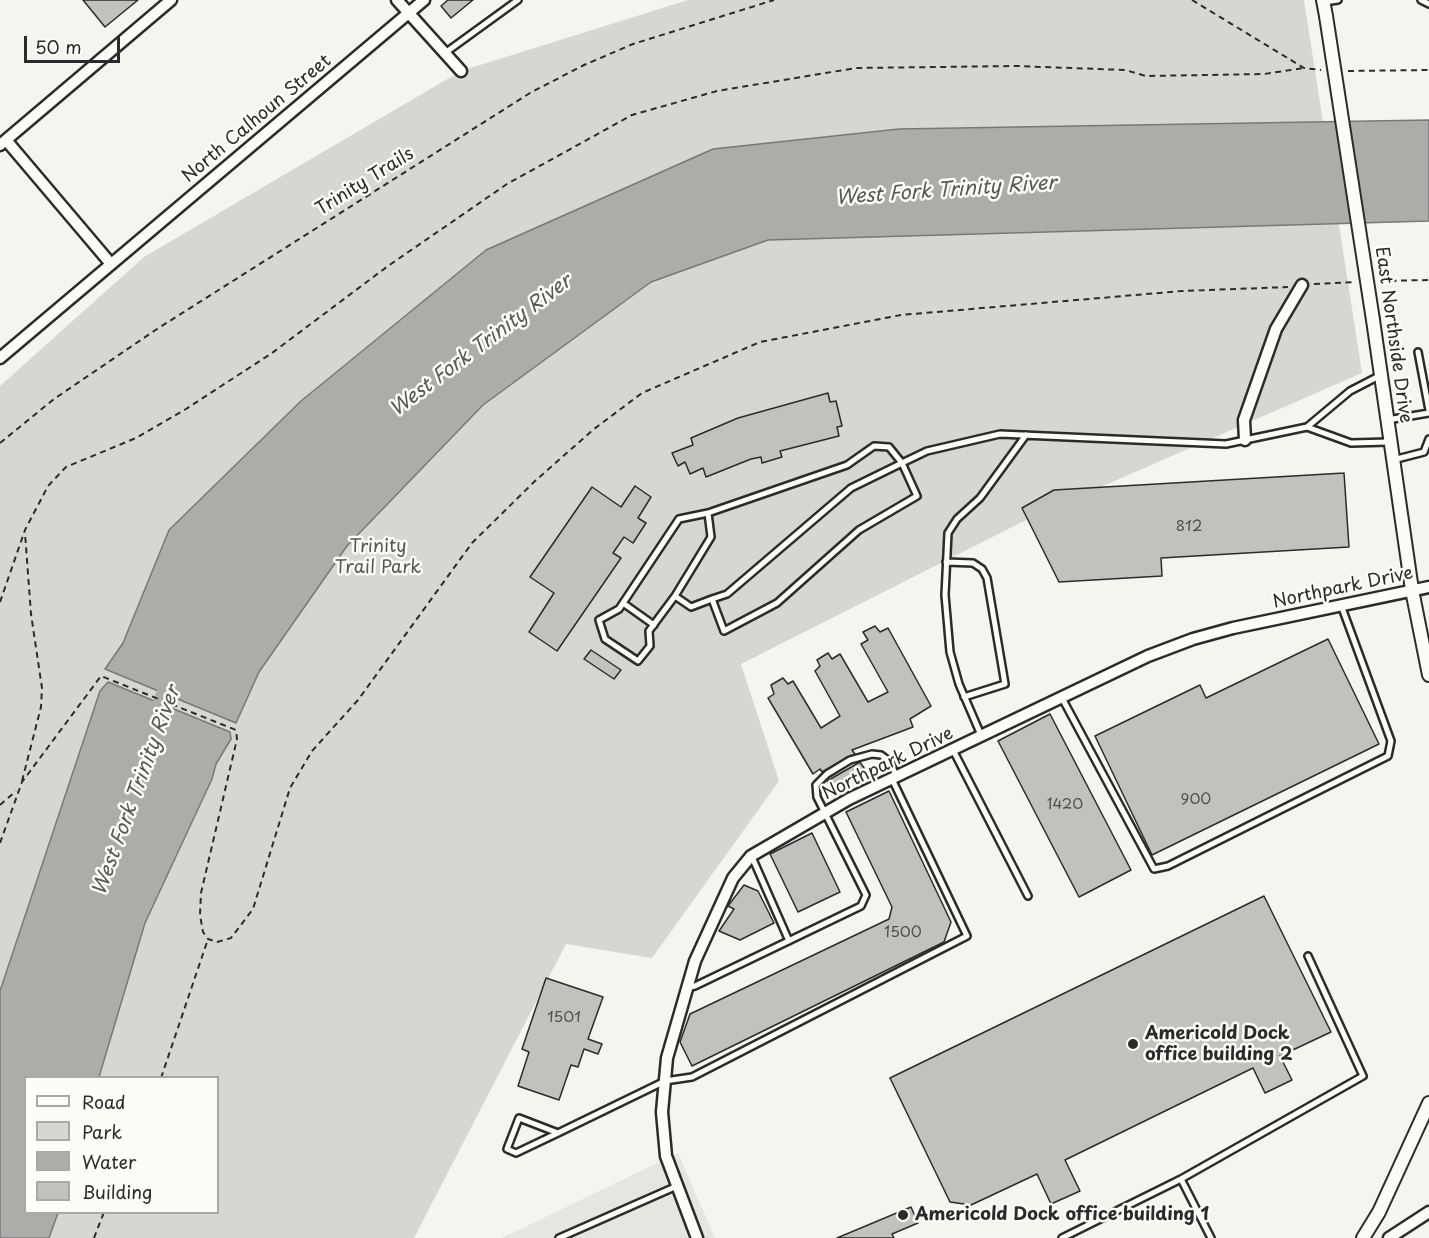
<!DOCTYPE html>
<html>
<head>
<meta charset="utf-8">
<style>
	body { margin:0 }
	#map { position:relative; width:1429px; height:1238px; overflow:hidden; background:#f5f4ef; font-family:"Playpen Sans",sans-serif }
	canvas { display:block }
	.legend { position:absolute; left:24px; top:1076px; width:195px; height:138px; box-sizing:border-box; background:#fdfcf7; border:2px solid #a9a8a5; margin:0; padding:8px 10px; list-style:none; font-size:18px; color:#2b2b2b }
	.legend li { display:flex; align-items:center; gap:12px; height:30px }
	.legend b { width:30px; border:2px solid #a9a8a5 }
	.scale { position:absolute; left:24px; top:36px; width:96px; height:27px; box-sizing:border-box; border:3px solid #2b2b2b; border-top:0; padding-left:8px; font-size:18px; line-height:21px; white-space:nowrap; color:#2b2b2b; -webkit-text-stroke:4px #fdfcf7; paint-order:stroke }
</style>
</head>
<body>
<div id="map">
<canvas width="1429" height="1238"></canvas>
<ul class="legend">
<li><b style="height:8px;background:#fdfcf7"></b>Road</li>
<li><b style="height:16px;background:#d7d6d2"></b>Park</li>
<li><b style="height:16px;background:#adaca9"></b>Water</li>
<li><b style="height:16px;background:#c2c1be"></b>Building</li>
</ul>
<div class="scale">50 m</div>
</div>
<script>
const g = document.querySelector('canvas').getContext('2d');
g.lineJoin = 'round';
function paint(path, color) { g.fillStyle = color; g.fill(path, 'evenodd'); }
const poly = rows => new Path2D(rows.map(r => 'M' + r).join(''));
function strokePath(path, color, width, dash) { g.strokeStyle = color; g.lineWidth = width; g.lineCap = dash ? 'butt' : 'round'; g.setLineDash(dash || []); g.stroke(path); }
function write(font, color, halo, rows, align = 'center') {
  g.font = font + ' "Playpen Sans",sans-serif'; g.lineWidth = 5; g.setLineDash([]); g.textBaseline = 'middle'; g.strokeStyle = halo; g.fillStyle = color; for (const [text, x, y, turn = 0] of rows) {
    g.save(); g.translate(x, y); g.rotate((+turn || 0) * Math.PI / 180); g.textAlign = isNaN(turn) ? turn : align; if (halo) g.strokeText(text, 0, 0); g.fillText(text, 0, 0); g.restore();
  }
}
const built = poly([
	[678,1153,715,1238,502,1238]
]);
const green = poly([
	[688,0,1304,0,1362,373,1032,517,741,664,779,781,652,958,566,944,414,1238,0,1238,0,386,144,257,461,71],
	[26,1078,218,1078,218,1212,26,1212]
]);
const water = poly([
	[1429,120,1429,221,768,240,651,282,483,405,347,546,259,672,236,723,105,669,123,643,169,530,301,401,486,250,713,149,899,129,1429,120],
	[108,682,230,732,231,739,216,764,212,779,145,923,99,1077,26,1078,26,1212,58,1213,49,1238,0,1238,0,991,100,691,108,682]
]);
const river = poly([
	[154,732,167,695,183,670]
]);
const building = poly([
	[83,0,138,0,105,27,83,0],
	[448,0,473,0,451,18,441,6,448,0],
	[828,393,830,402,836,401,842,426,837,427,839,436,780,451,782,457,762,463,761,457,751,459,706,477,703,468,690,474,685,462,678,466,672,453,693,445,691,438,738,418,828,393],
	[1344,473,1349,547,1161,558,1162,576,1059,582,1022,508,1054,490,1344,473],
	[635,486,651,497,638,518,646,523,633,543,624,537,613,553,621,558,557,651,529,632,554,593,530,577,592,487,621,507,635,486],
	[875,626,880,632,888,628,931,706,910,719,913,727,852,750,855,754,822,772,820,769,813,774,768,698,774,694,771,685,783,678,788,684,793,681,821,728,840,716,815,671,820,666,817,660,828,653,832,659,840,654,868,702,888,692,861,644,868,640,863,632,875,626],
	[1328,639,1379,744,1152,855,1095,736,1200,685,1206,698,1328,639],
	[591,650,621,670,614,679,584,659,591,650],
	[1050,714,1131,870,1079,897,998,741,1050,714],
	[860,762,866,771,834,791,827,781,860,762],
	[889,791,951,922,944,942,692,1066,680,1042,690,1014,889,919,892,907,846,812,889,791],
	[812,833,840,892,798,912,770,854,812,833],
	[744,885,758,891,774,923,740,940,719,931,734,909,728,906,744,885],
	[1264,896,1331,1032,1280,1056,1292,1080,1265,1093,1253,1068,1065,1160,1080,1191,1051,1204,1037,1174,971,1205,950,1202,890,1078,1264,896],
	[546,978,603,997,588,1039,602,1044,598,1054,584,1049,578,1067,571,1065,559,1100,518,1086,529,1052,522,1049,546,978],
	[911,1207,918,1223,892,1234,894,1238,837,1238,911,1207]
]);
const path = poly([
	[1192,0,1304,68,1321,70],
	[1348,71,1429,70],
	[1380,281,1429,280],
	[1314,284,1354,282],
	[0,443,54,399,157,329,530,93,584,65,633,44,774,0],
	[0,602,25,530,48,486,66,467,136,438,186,409,272,353,388,266,507,184,632,115,717,91,856,68,1017,66,1125,70,1146,76,1264,74,1304,68],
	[22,781,41,707,42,688,31,614,25,533],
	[0,805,16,791],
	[0,843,22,782,101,676,236,730,237,739,201,893,200,915,203,932,208,939,217,942,231,938,253,909,290,788,312,751,358,700,472,543,535,481,594,429,642,393,760,342,901,315,1182,291,1288,287],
	[161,1078,208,939],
	[94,1238,104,1212]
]);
const service = poly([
	[1421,0,1429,4],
	[1324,2,1338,0],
	[445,53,518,0],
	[1418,352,1429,410],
	[1379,376,1350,391,1307,427,1351,443,1389,442],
	[1387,420,1429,413],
	[1393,460,1424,452,1429,439],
	[946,562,973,563,982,569,987,578,1005,684,964,697],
	[675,596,649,631,650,646,638,661,605,639,599,620,619,609,679,519,708,513],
	[712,599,724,631,777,603,859,530,917,496,902,463,889,447,874,446,847,465,708,513,711,537,675,596,691,607,712,599,727,594,851,488,902,463,927,451,1000,434,1226,444,1307,427],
	[623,603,654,625],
	[1062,698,1154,869,1168,866,1388,756,1391,741,1341,605],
	[981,735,959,684,950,652,945,595,948,533,957,519,980,498,1026,435],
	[953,750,1028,896],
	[752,857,789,941],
	[686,988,695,986,861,906,866,895,817,797,816,785,827,774,850,760,872,754,881,755,889,761,897,777],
	[558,1133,519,1118,507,1149,516,1153,558,1133,665,1081,692,1077,967,936,892,779],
	[1181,1179,1363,1076,1308,956],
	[559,1238,677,1186],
	[1062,1238,1181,1179,1211,1238]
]);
const minor = poly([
	[397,0,461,71],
	[6,140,111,264],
	[0,145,171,0],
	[0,358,424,0],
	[1245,440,1244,420,1276,329,1302,285],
	[697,1238,666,1156,662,1112,667,1058,695,961,733,878,751,856,849,799,1148,656,1193,639,1233,628,1429,587],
	[1389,1238,1429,1212]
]);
const tertiary = poly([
	[1323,0,1326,16],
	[1373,320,1412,590,1429,675],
	[1363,1238,1379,1212,1429,1103]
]);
const tertiaryBridge = poly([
	[1326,16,1373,320]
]);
const markers = [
	[1133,1044,6,"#2b2b2b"],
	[903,1215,6,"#2b2b2b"]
];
const numberNames = [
	["812",1189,527],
	["900",1196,800],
	["1420",1065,805],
	["1500",903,933],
	["1501",564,1018]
];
const streetNames = [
	["North Calhoun Street",257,119,-40],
	["Trinity Trails",365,182,-32],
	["East Northside Drive",1393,335,82],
	["Northpark Drive",1343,588,-12],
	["Northpark Drive",888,764,-26]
];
const parkNames = [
	["Trinity",378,547],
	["Trail Park",378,568]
];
const poiNames = [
	["Americold Dock",1145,1034],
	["office building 2",1145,1055],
	["Americold Dock office building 1",915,1215]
];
const waterNames = [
	["West Fork Trinity River",946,191,-4],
	["West Fork Trinity River",481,346,-37],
	["West Fork Trinity River",137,791,-70]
];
paint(built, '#e6e5e0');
paint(green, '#d7d6d2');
paint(water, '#adaca9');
strokePath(water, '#797877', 1.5);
strokePath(river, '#adaca9', 22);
paint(building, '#c2c1be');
strokePath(building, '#2b2b2b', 1.5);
strokePath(service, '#2b2b2b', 10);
strokePath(minor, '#2b2b2b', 15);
strokePath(tertiary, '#2b2b2b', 16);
strokePath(path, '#2b2b2b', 2, [6, 4.5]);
strokePath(service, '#fdfcf7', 5);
strokePath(minor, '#fdfcf7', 10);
strokePath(tertiary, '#fdfcf7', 12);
strokePath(tertiaryBridge, '#2b2b2b', 16, []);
strokePath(tertiaryBridge, '#fdfcf7', 12);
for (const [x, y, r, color] of markers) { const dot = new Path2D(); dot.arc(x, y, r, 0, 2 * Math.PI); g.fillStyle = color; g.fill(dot); strokePath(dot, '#fdfcf7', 2); }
write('15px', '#515050', null, numberNames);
write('18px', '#2b2b2b', '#fdfcf7', streetNames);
write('18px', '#565655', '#fdfcf7', parkNames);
write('bold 18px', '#2b2b2b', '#fdfcf7', poiNames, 'left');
write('italic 20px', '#585857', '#fdfcf7', waterNames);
</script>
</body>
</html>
